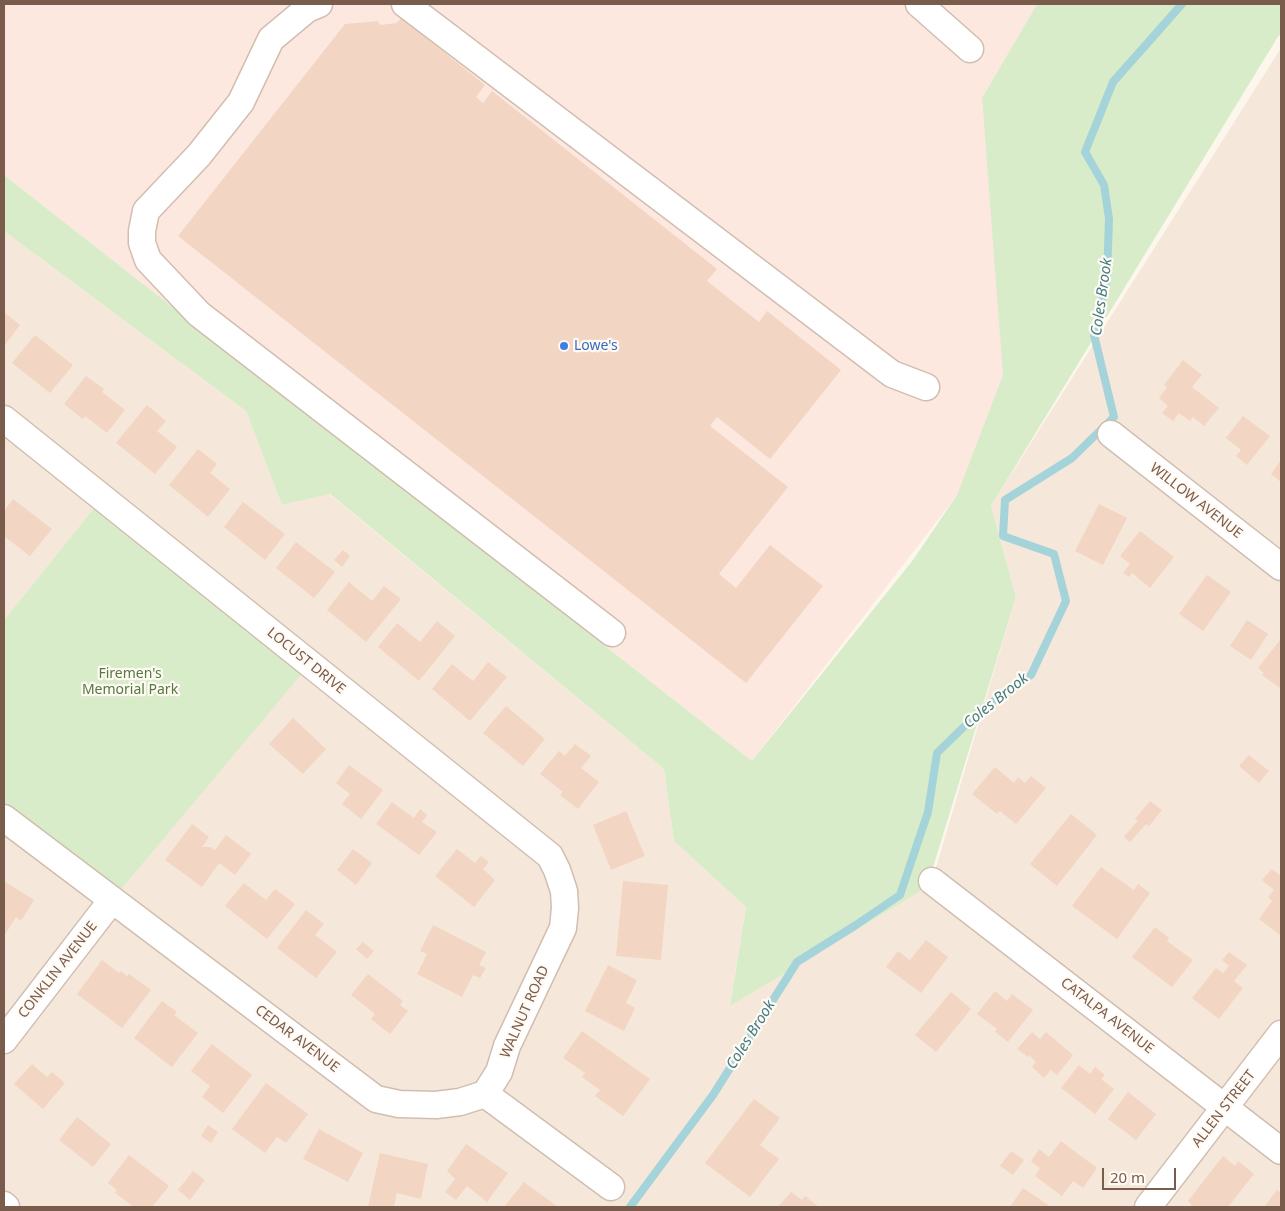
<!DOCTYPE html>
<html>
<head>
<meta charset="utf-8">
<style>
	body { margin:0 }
	#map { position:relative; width:1285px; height:1211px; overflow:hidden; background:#fdf6ec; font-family:"Noto Sans",sans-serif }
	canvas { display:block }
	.frame { position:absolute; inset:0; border:5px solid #7a5c4d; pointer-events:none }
	.scale { position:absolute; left:1102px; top:1168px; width:74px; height:22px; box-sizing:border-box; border:2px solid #7a5c4d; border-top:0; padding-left:6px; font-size:15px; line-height:18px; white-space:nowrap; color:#7a5c4d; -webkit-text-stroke:4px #fffaf3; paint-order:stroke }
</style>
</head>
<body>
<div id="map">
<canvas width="1285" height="1211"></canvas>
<div class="frame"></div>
<div class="scale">20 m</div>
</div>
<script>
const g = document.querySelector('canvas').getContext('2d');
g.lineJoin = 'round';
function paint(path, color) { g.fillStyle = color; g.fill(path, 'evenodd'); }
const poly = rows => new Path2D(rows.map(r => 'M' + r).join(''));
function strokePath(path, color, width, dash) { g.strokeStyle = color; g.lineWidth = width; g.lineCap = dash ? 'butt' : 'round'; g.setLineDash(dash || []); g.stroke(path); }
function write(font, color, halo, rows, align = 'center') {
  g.font = font + ' "Noto Sans",sans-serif'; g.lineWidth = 4.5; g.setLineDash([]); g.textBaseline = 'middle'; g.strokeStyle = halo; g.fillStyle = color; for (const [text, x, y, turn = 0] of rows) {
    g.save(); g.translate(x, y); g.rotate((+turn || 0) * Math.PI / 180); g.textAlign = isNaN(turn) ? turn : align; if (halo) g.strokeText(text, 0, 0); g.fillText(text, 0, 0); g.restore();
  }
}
const residential = poly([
	[1281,48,1281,1207,4,1207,4,818,102,498,4,620,4,231,246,411,282,505,329,494,664,769,674,841,746,907,730,1005,932,881,1016,597,991,506]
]);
const commercial = poly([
	[4,4,1037,4,982,98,1004,375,957,495,752,761,4,175]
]);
const green = poly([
	[1037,4,1281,4,1281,36,1279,35,991,506,1016,597,927,887,730,1006,746,907,674,841,664,769,330,494,282,505,246,411,4,231,4,175,752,761,913,560,957,495,1003,375,982,98],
	[102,498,310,664,112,900,4,818,4,620]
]);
const stream = poly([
	[630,1207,713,1095,797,962,856,925,900,895,928,812,937,753,981,710,1031,675,1066,601,1054,554,1003,536,1005,500,1072,458,1114,417,1094,335,1107,279,1109,219,1104,185,1085,152,1113,82,1182,4]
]);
const building = poly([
	[401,18,485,85,476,97,483,103,492,91,717,269,707,281,759,322,767,311,841,370,770,459,717,417,710,426,788,487,719,574,736,588,770,545,823,586,746,683,178,236,345,24,378,21,380,25,397,23],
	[4,312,20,325,4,346],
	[35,335,73,365,50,393,12,363],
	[1183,360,1202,375,1192,387,1219,408,1204,426,1193,417,1190,421,1179,413,1173,421,1162,413,1168,406,1159,398,1167,387,1164,385],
	[86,376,104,389,102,392,125,410,107,433,85,416,83,419,64,404],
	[147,405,166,421,157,431,177,447,155,474,116,443],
	[1243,416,1270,436,1247,465,1236,456,1241,450,1226,438],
	[198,449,217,464,210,473,230,489,208,517,169,485],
	[1281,460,1281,482,1271,474],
	[13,499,52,529,30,556,4,536,4,511],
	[243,502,285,534,265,560,224,527],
	[1099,504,1127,518,1103,565,1075,551],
	[1140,531,1174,557,1150,588,1132,573,1129,577,1123,573,1130,564,1120,556],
	[296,542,335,572,314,598,276,568],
	[343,550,350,556,342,567,334,560],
	[1207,575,1231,592,1203,631,1179,614],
	[349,582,372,601,384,586,401,599,366,642,327,610],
	[1247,620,1268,634,1251,660,1230,646],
	[437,621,455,636,419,681,378,647,397,623,420,642],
	[1280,640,1281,641,1281,686,1280,688,1262,675,1264,673,1258,668],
	[488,662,507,677,470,721,432,689,452,664,473,681],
	[506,706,545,739,523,766,483,733],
	[293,718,326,749,303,774,269,744],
	[575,744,591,756,581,768,599,782,578,809,560,795,563,792,540,774,559,751,565,756],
	[1249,755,1269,771,1259,783,1239,766],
	[349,765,383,790,361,819,342,804,350,794,336,783],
	[995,767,1014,783,1018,777,1025,783,1031,776,1046,788,1016,824,1000,811,997,814,972,794],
	[1150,801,1162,810,1149,826,1146,824,1130,842,1124,837,1138,820,1135,819],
	[392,802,414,818,420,809,427,815,422,822,437,832,419,855,376,824],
	[626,811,645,856,611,870,593,825],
	[1071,814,1097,835,1057,886,1030,864],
	[192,824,209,837,202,847,210,847,215,850,226,835,251,854,235,875,219,863,202,887,165,860],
	[353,849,372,863,356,885,337,870],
	[457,849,475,863,481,856,489,862,483,869,495,880,474,907,435,876],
	[1101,867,1134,890,1138,884,1150,893,1117,939,1072,906],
	[1272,869,1281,876,1281,936,1259,919,1272,901,1268,897,1274,890,1262,880],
	[4,881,34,900,21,921,16,917,4,936],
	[623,881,668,885,661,960,616,956],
	[244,883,266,900,275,889,295,904,267,939,225,906],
	[306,910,324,924,315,935,337,952,316,978,277,948],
	[433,925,486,952,479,965,486,968,480,978,473,975,462,997,417,974,427,954,420,951],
	[1155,927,1169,938,1167,941,1193,960,1172,987,1132,957],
	[926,940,948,957,921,993,886,967,898,951,910,960],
	[363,942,374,951,367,959,356,949],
	[1229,952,1247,965,1234,981,1243,988,1219,1019,1192,998,1216,968,1223,973,1229,966,1222,960],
	[102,960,119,973,121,971,127,976,129,974,151,990,122,1028,77,994],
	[608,965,637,980,626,1003,635,1008,624,1031,585,1011],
	[368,974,403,1001,400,1005,408,1011,390,1034,371,1019,375,1014,351,995],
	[995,991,1007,1001,1012,994,1033,1010,1008,1042,995,1032,997,1029,977,1014],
	[951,992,971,1009,936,1052,915,1035],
	[162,1001,177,1012,174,1015,198,1033,172,1067,134,1038],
	[582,1031,650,1079,623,1116,595,1096,600,1090,582,1077,585,1073,563,1058],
	[1032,1032,1040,1039,1046,1032,1073,1055,1057,1075,1051,1070,1044,1078,1032,1067,1036,1062,1029,1055,1028,1057,1017,1049],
	[212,1044,252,1075,223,1113,202,1097,210,1086,191,1071],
	[32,1064,47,1077,52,1072,65,1083,43,1109,14,1084],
	[1079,1065,1090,1074,1095,1067,1105,1075,1101,1079,1114,1089,1095,1114,1061,1088],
	[266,1083,308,1114,286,1143,277,1137,265,1153,232,1129],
	[1128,1092,1156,1114,1136,1140,1108,1119],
	[754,1099,780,1118,760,1145,779,1159,750,1197,705,1163],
	[77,1117,111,1144,93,1167,59,1140],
	[208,1125,218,1132,211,1143,201,1136],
	[319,1129,363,1153,348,1182,303,1159],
	[1061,1141,1097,1168,1083,1188,1073,1181,1062,1196,1035,1176,1040,1168,1031,1161,1039,1149,1049,1157],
	[466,1144,508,1173,487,1202,467,1186,456,1200,445,1192,455,1179,447,1171],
	[1011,1151,1024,1160,1013,1175,1000,1166],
	[380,1153,428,1164,421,1199,397,1193,394,1207,368,1207],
	[129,1155,169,1186,152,1207,134,1207,115,1193,117,1190,108,1183],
	[1223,1156,1235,1166,1238,1161,1254,1174,1228,1207,1190,1207,1192,1205,1188,1201],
	[193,1171,205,1180,190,1200,178,1190],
	[524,1182,558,1207,504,1207],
	[1023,1188,1051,1207,1010,1207],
	[1277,1190,1281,1193,1281,1207,1264,1207],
	[791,1192,802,1200,805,1196,819,1207,778,1207]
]);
const minor = poly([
	[319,4,307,9,271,39,241,102,199,155,146,211,142,231,142,243,148,260,199,314,612,633],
	[405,4,892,374,926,387],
	[919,4,970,49],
	[4,419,550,856,557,870,564,891,565,908,563,928,507,1046,499,1072,485,1094],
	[1111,434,1281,567],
	[4,818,376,1099,399,1104,436,1105,460,1102,485,1094,611,1187],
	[932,881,1281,1151],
	[4,1040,112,900],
	[4,1205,6,1207],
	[1148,1207,1281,1034]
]);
const markers = [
	[564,346,5,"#3f7fe0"]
];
const shopNames = [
	["Lowe's",574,346]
];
const streetNames = [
	["WILLOW AVENUE",1196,501,38],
	["LOCUST DRIVE",306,661,39],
	["CONKLIN AVENUE",58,970,-52],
	["WALNUT ROAD",525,1012,-66],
	["CATALPA AVENUE",1107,1016,38],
	["CEDAR AVENUE",297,1039,37],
	["ALLEN STREET",1224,1109,-52]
];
const parkNames = [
	["Firemen's",130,674],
	["Memorial Park",130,690]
];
const waterNames = [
	["Coles Brook",1102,297,-82],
	["Coles Brook",996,701,-39],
	["Coles Brook",751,1035,-58]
];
paint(residential, '#f5e8da');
paint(commercial, '#fde8e0');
paint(green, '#d8ecc9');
strokePath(stream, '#a5d3da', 8);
paint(building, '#f3d5c3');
strokePath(minor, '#d1beb0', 29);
strokePath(minor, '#fff', 26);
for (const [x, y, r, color] of markers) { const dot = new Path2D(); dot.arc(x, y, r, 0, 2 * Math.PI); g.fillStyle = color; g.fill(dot); strokePath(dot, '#fffaf3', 2); }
write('14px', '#366cbe', '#fffaf3', shopNames, 'left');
write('14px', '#7a5c4d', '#fffaf3', streetNames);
write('14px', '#537a41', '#fffaf3', parkNames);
write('italic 15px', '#437c86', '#fffaf3', waterNames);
</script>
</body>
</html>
